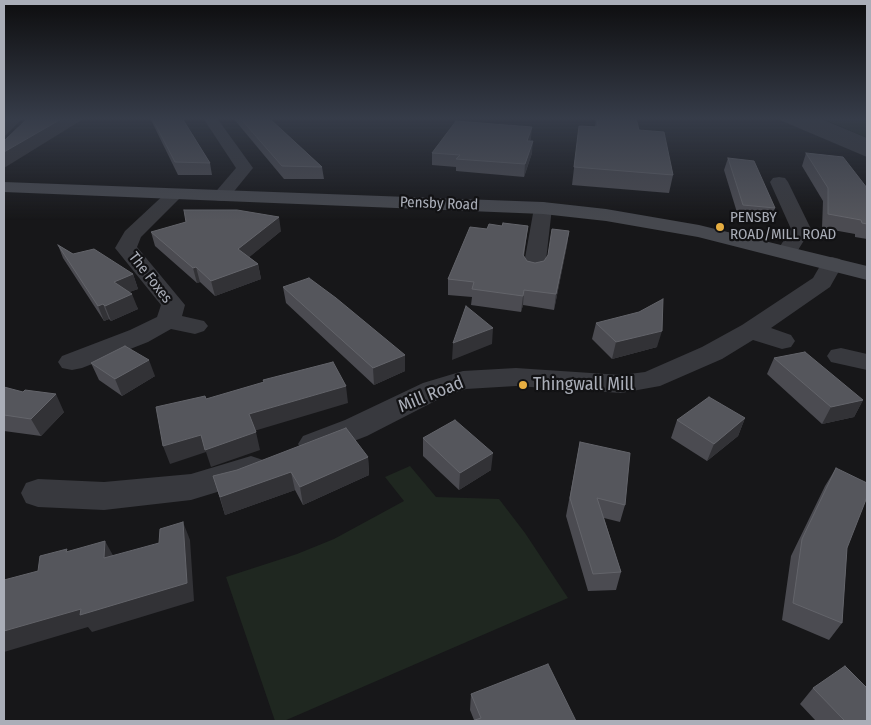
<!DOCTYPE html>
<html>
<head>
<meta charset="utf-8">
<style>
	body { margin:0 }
	#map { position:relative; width:871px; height:725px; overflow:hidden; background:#171719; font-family:"Fira Sans Condensed",sans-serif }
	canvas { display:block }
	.frame { position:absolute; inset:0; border:5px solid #aaaeb8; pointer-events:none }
</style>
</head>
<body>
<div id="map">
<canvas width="871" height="725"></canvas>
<div class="frame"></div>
</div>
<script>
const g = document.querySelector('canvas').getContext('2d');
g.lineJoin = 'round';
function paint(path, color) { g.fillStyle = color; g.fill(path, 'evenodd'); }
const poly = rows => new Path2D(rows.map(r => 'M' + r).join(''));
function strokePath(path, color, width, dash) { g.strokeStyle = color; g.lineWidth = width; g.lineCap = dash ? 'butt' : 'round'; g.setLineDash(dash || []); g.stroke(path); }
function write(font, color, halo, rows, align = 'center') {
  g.font = font + ' "Fira Sans Condensed",sans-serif'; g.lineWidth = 4.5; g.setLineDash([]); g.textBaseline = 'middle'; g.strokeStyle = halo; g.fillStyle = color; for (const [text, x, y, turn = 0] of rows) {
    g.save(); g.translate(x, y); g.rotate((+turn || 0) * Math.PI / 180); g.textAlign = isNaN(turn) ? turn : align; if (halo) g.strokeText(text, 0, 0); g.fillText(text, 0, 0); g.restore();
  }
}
const green = poly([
	[821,118,867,118,867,138],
	[410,466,436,497,499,499,525,533,568,598,284,721,275,721,226,577,297,554,334,539,404,501,385,477]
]);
const minor = poly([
	[203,118,217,118,253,168,227,200,221,201,215,200,212,196,236,168,203,118],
	[780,118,799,118,867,146,867,157,782,121,780,118],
	[779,177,785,178,788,182,811,229,795,255,788,257,781,255,777,251,791,229,770,182,773,178,779,177],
	[175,189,181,190,184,194,141,237,137,247,185,305,182,316,204,321,208,326,204,331,195,334,171,329,148,342,82,368,72,370,62,368,58,362,62,356,130,330,157,317,161,305,115,248,125,231,169,190,175,189],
	[543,202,550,204,552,208,545,269,542,274,534,276,526,274,523,269,534,208,536,204,543,202],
	[832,257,840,259,843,264,830,287,771,328,791,335,795,341,791,347,782,349,753,340,722,359,660,386,621,393,516,386,466,389,443,397,367,436,325,452,314,456,303,452,298,444,303,436,345,420,423,383,463,371,516,368,621,375,645,372,702,347,742,325,813,278,824,259,832,257],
	[841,348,867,354,867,370,831,362,827,356,831,350,841,348],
	[251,456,263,460,268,469,263,478,191,500,104,510,38,507,26,503,21,493,26,483,38,479,104,482,191,474,251,456]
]);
const tertiary = poly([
	[800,118,819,118,867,138,867,147,802,121,800,118]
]);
const secondary = poly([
	[4,182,543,202,606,209,699,225,867,266,867,280,698,237,606,221,543,214,4,192,4,182]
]);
const wall = poly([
	[150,118,182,118,210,163,212,175,178,175],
	[233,118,269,118,322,167,324,179,284,179],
	[596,118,636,118,639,130,673,175,669,193,572,185,579,126,595,127],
	[531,138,530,141,532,153,524,177,456,171,456,167,432,165,432,153],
	[806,153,867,188,867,239,855,237,855,234,822,228,823,201,802,166],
	[728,158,775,208,770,222,739,219,724,170],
	[502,226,528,226,524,256,527,261,535,263,544,261,569,231,567,245,554,310,523,305,521,312,471,305,472,297,448,295,448,279],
	[281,231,249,257,258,264,261,279,215,296,200,282,197,283,155,246,151,232],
	[58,245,73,254,133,274,138,289,129,292,138,309,111,321,109,319,104,321,63,258],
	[283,287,405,371,374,385,286,303],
	[596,323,657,347,612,359,592,339],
	[774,358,863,400,854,417,822,424,767,374],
	[91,363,155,376,122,396,99,380],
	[4,387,64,412,41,436,4,431],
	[745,418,738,436,707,461,671,438,677,420],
	[423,438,491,470,459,490,423,456],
	[580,442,625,505,620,522,604,518,621,572,616,590,588,591,566,516],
	[368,457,369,475,303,505,295,490,225,515,213,476],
	[836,468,847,548,842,623,829,640,782,620,791,556,825,486],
	[813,688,867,721,816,721,800,704],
	[471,694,576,721,474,720,470,710]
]);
const shadedWall = poly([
	[7,118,23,118,4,137,4,121],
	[63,118,85,118,4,168,4,152],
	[532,127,531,138,526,152,527,141],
	[533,141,532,153,524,177,525,164],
	[279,217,281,231,241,264,238,249],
	[569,231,567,245,554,310,556,294],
	[258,264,261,279,215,296,211,281],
	[196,267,200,282,197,283,193,268],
	[133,274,138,289,119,296,114,282],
	[524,290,523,305,521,312,523,296],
	[132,294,138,309,111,321,105,306],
	[103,304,109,319,104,321,98,306],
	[493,328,492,344,452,360,453,343],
	[662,331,657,347,612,359,616,342],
	[405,355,405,371,374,385,373,368],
	[149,360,155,376,122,396,115,379],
	[346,386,348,403,254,431,249,414],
	[56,394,64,412,41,436,31,419],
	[863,400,854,417,822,424,831,407],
	[745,418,738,436,707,461,714,444],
	[256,432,260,450,211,467,206,452,170,464,163,446,201,435],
	[493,453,491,470,459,490,460,473],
	[368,457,369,475,303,505,300,487],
	[291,472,295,490,225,515,220,497],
	[183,522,190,540,194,601,92,632,88,627,4,652,4,631,81,609,84,613],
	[105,541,115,559,104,558]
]);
const building = poly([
	[28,118,63,118,4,152,4,140,5,140,28,118],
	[152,118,182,118,210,163,175,162,152,118],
	[240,118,269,118,322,167,282,166,240,118],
	[597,118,636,118,639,130,664,132,673,175,574,167,579,126,598,127,597,118],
	[456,121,532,127,527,141,533,141,525,164,456,159,460,155,432,153,456,121],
	[806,153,843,157,867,188,867,224,862,223,861,220,828,214,828,188,806,153],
	[728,158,754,161,775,208,743,205,728,158],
	[184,210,237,210,279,217,238,249,258,264,211,281,196,267,193,268,151,232,186,222,184,210],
	[503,223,528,226,523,255,527,261,535,263,544,261,548,255,552,229,569,231,556,294,524,290,523,296,472,289,474,282,448,279,470,227,487,229,489,224,502,226,503,223],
	[58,245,73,254,94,249,133,274,114,282,132,294,105,306,103,304,98,306,58,245],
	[309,278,336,298,405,355,373,368,283,287,309,278],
	[663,299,662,331,616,342,596,323,639,312,663,299],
	[466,306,493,328,453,343,466,306],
	[125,346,149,360,115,379,91,363,125,346],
	[805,352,863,400,831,407,774,358,805,352],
	[333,362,346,386,249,414,256,432,205,450,201,435,163,446,156,407,205,396,206,399,264,382,263,380,333,362],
	[4,387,23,392,25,390,56,394,31,419,4,415,4,387],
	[709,397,745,418,714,444,677,420,709,397],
	[455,420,493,453,460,473,423,438,455,420],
	[346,428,368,457,300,487,291,472,220,497,213,476,237,470,346,428],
	[580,442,630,453,625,505,597,498,621,572,593,574,570,498,580,442],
	[836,468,867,483,867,497,847,548,842,623,793,603,802,539,836,468],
	[183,522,187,583,80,615,81,609,4,631,4,580,38,571,40,556,67,549,66,552,105,541,104,558,159,543,160,529,183,522],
	[548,664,576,721,472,721,481,718,471,694,548,664],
	[845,666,867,688,867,721,845,721,813,688,845,666]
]);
const markers = [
	[720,227,5,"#e7ae41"],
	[523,385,5,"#e7ae41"]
];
const farStreetnames = [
	["Pensby Road",439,204,2],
	["The Foxes",150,278,52]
];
const farPoinames = [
	["PENSBY",730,218],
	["ROAD/MILL ROAD",730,235]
];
const poiNames = [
	["Thingwall Mill",533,385]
];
const streetNames = [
	["Mill Road",431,395,-22]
];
paint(green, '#1f2720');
paint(minor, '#38393e');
paint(tertiary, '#38393e');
paint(secondary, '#46484e');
paint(wall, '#4b4b51');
paint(shadedWall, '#323236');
paint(building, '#55565c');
strokePath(building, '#63646a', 1);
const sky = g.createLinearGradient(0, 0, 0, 220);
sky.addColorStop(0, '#0d0d0e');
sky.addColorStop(0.54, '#363c49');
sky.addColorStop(1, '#363c4900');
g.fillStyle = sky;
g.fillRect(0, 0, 871, 220);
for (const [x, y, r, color] of markers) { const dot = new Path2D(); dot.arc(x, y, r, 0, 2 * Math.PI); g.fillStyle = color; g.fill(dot); strokePath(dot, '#121214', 2); }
write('15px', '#aaaeb8', '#121214', farStreetnames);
write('15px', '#aaaeb8', '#121214', farPoinames, 'left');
write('18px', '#aaaeb8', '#121214', poiNames, 'left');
write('18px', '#aaaeb8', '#121214', streetNames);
</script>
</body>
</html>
